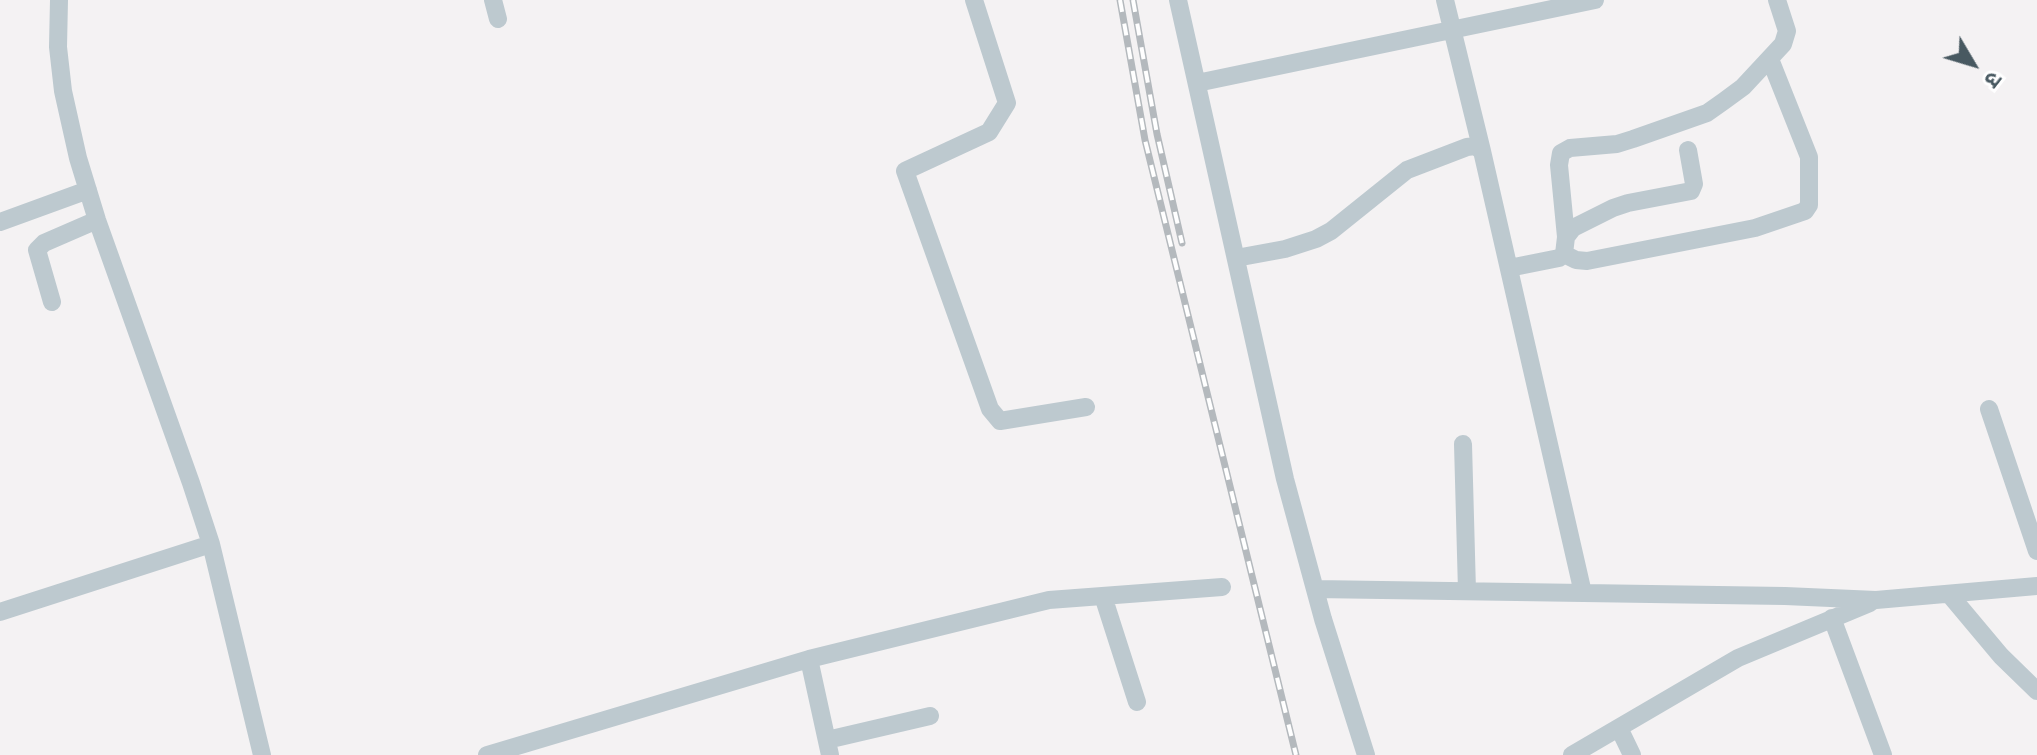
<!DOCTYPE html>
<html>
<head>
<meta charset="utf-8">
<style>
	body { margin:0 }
	#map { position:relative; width:2037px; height:755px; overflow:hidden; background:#f4f2f3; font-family:"Sofia Sans Condensed","Noto Sans Devanagari",sans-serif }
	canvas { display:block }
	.north { position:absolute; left:1933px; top:24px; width:80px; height:80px; -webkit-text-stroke:6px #fff; paint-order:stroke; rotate:128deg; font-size:22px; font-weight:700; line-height:32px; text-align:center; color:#485961 }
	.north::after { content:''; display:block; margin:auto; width:28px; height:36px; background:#485961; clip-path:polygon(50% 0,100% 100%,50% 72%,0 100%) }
</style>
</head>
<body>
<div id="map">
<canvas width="2037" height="755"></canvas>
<div class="north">उ</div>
</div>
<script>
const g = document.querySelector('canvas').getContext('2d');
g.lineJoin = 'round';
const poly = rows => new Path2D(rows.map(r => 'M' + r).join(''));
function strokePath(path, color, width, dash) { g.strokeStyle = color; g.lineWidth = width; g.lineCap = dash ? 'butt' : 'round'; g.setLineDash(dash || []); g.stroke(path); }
const minor = poly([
	[59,0,58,47,63,91,78,158,97,220,191,483,211,544,262,755],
	[493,0,498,19],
	[974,0,1007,103,989,132,905,171,990,409,1000,421,1086,407],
	[1178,0,1285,479,1323,619,1366,755],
	[1445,0,1482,151],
	[1197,83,1595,0],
	[0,222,88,190],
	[1566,237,1559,165,1561,153,1570,148,1617,144,1633,139,1707,113,1724,101,1743,87,1783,44,1787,31,1777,0],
	[1564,254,1576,260,1587,261,1755,228,1805,211,1809,205,1809,157,1770,59],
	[1236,258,1285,249,1316,239,1331,231,1407,170,1467,147,1475,146,1482,151,1583,593],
	[1509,268,1559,258,1564,254,1566,237,1573,228,1613,208,1628,203,1691,191,1694,184,1688,150],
	[52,302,37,250,44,243,97,220],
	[1989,409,2037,551],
	[1463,444,1467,591],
	[1315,589,1785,596,1876,600,2037,586],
	[1949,594,2001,656,2037,691],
	[1103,596,1137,702],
	[0,612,211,544],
	[1832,618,1883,755],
	[809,659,830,755],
	[1619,728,1632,755],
	[827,740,930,716],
	[487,755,809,659,1049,600,1222,587],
	[1572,755,1738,658,1870,603]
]);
const rail = poly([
	[1120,0,1145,140,1296,755],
	[1133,0,1157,134,1182,243]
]);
strokePath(minor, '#bdc9cf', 18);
strokePath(rail, '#b4b9bd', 7);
strokePath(rail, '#fff', 4, [12]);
</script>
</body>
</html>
